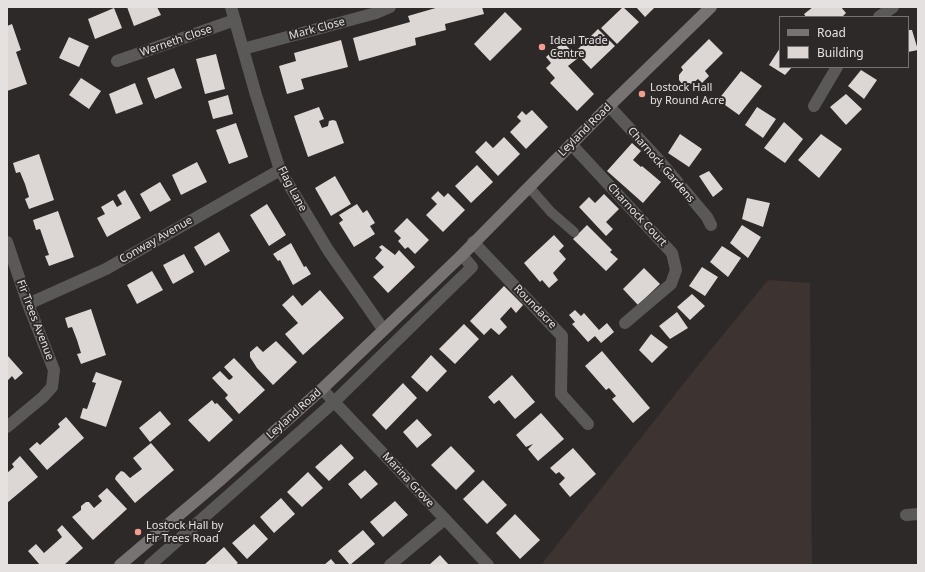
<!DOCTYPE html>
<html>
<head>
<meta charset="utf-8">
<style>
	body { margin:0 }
	#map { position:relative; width:925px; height:572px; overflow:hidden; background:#2d2928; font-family:"Noto Sans",sans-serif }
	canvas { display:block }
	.frame { position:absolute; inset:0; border:8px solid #e4e1e0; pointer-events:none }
	.legend { position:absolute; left:779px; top:16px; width:130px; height:52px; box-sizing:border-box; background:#2d2928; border:1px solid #767372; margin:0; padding:5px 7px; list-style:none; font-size:12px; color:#e4e1e0 }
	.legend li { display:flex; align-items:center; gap:8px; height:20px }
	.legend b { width:20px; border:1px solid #767372 }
</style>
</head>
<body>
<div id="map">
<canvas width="925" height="572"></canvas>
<div class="frame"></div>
<ul class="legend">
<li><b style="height:5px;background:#767372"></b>Road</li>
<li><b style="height:11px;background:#dcd6d5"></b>Building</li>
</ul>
</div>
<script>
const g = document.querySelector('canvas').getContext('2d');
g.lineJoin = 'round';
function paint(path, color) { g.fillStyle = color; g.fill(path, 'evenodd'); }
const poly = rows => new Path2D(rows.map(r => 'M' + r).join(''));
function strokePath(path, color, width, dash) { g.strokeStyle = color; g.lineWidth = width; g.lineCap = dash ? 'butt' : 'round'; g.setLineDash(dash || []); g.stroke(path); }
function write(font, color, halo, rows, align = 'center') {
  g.font = font + ' "Noto Sans",sans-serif'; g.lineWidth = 4; g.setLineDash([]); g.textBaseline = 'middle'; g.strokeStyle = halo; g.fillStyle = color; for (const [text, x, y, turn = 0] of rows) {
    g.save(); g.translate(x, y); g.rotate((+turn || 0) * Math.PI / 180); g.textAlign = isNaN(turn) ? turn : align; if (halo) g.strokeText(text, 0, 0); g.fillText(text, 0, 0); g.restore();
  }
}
const built = poly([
	[768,280,810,283,812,565,541,565,695,369]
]);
const building = poly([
	[127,7,157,7,161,15,134,26],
	[439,7,482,7,484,14,445,24,446,30,415,38,416,45,359,61,353,38,410,22,408,16],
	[623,7,639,22,617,44,601,28],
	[636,7,655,7,645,17],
	[813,7,841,7,846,13,842,17,806,17,804,14],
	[114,8,122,28,95,39,88,19],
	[505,12,522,29,490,61,474,44],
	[12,24,21,50,16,52,27,84,7,91,7,26],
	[598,29,615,46,591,69,575,52],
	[908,30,912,30,918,50,908,52],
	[69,37,89,46,79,67,59,58],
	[709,39,723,53,705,71,709,76,702,83,698,79,689,86,683,85,679,80,679,75,683,70,681,67],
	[341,40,348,67,301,79,304,89,287,94,279,66,296,61,294,53],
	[563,42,578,58,568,66,594,94,577,111,550,83,555,78,546,68,551,63,546,57],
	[780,48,780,67,792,67,785,75,769,65],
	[216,54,225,89,205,94,196,59],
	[174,68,182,88,155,99,147,78],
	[861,70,877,80,864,99,848,86],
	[741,71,762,86,739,115,718,100],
	[81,78,101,91,89,109,69,95],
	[135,83,143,104,116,114,109,94],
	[846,94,862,109,846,125,830,107],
	[228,95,233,114,213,119,208,101],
	[319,107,324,119,319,121,322,128,328,126,329,121,333,120,336,121,344,143,308,157,294,116],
	[757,107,776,119,763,138,745,125],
	[532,110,548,127,526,149,510,132,521,121,517,117,522,111,526,115],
	[784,122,803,139,785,163,764,148],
	[236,123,248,157,229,164,216,130],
	[680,134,702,149,689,167,668,153],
	[821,134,842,149,819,178,798,160],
	[504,137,520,154,498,176,475,152,486,141,493,148],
	[632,143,641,151,633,160,641,167,642,166,661,182,643,203,607,171],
	[39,154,54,200,29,209,25,199,29,197,25,184,20,172,16,173,13,163],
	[197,162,207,182,181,195,172,175],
	[477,165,493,182,471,203,455,186],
	[709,171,723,189,713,197,699,176],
	[335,176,351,204,331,216,315,188],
	[160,182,171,200,150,212,140,194],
	[125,190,141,218,107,237,97,218,105,214,101,207,113,200,117,207,122,204,117,195],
	[438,191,444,197,448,193,465,210,443,232,426,215,437,204,431,198],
	[604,194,619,209,606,222,613,229,606,236,579,207,589,197,595,203],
	[747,198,770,203,763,227,742,219],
	[267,204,286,235,269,246,250,215],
	[357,204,363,213,367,210,375,223,370,226,375,234,354,247,339,223,343,220,339,215],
	[58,211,74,257,49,266,45,256,49,255,40,229,36,230,33,220],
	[407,218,429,240,415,254,408,247,405,249,398,241,401,238,394,231],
	[587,225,612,250,610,252,618,259,606,271,573,239],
	[742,225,761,237,748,258,730,243],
	[219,232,230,251,205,266,194,247],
	[554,235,564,246,559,251,566,259,553,273,558,280,549,288,542,280,540,282,524,263],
	[291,243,304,267,306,266,311,274,293,285,280,260,278,261,273,254],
	[382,245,395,255,399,250,415,267,388,293,373,277,384,267,375,258,382,250,379,247],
	[722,246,741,258,728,277,710,262],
	[184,254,194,272,173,284,163,265],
	[702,267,718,277,705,296,689,286],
	[644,268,660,284,638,305,623,289],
	[152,271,163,290,137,304,127,285],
	[504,286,523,305,516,313,511,307,500,319,507,327,499,335,491,328,484,335,470,321],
	[320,290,344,318,303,355,285,334,298,323,282,305,293,295,302,306],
	[692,294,705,306,690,320,677,307],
	[91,309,106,355,81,364,77,354,81,353,77,340,72,327,68,328,65,318],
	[575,310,581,316,584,313,599,330,607,323,614,332,601,343,595,336,588,342,572,324,575,322,569,315],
	[677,312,688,328,670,339,659,326],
	[464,324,479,339,455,364,439,349],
	[651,334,668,347,652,363,639,350],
	[276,341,297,362,273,385,257,368,250,357,250,352,257,346,263,352],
	[602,351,650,408,633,423,612,399,616,396,609,388,606,390,585,366],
	[7,355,23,373,15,380,12,376,7,381],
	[431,355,447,371,427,392,411,377],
	[234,358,265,390,239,414,225,398,228,395,212,378,220,371,229,380,231,379,233,377,224,367],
	[96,372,122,381,106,427,80,418,83,408,87,409,96,383,92,382],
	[512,375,535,402,515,419,499,400,494,404,488,397],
	[403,383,417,398,386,430,372,415],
	[212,400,215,404,217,403,233,420,209,442,188,420],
	[160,411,171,424,150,442,139,428],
	[541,413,564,439,538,461,528,449,533,444,526,447,516,435],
	[66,417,84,438,47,470,29,449,37,442,40,445,60,427,58,424],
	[417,419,432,435,417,448,403,432],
	[151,443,174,470,135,503,115,479,116,476,121,471,124,472,130,478,142,469,133,458],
	[341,444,354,458,329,481,315,467],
	[451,446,475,471,456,490,431,465],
	[573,448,596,474,570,497,559,484,565,478,559,472,556,474,550,468],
	[20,456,38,477,7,503,7,473,14,467,12,464],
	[365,470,378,484,361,499,348,484],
	[308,472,323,488,302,507,287,492],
	[483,480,507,505,487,524,463,499],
	[107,488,127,509,93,540,72,517,81,510,81,506,86,502,89,502,94,508,102,501,98,496],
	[281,498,295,514,274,533,260,517],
	[395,501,408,515,383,537,370,522],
	[515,514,540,540,520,559,496,533],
	[254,524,268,539,247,559,232,543],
	[62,525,83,548,64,565,40,565,28,551,36,544,44,553,62,537,57,530],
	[363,530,375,544,350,565,338,551],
	[224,547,238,563,235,565,204,565],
	[440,555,449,565,429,565],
	[331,559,336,565,324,565]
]);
const lane = poly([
	[529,187,551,212,574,232]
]);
const street = poly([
	[231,7,256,95,280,170,328,250,383,329],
	[879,17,893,7],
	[243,49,376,13,390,7],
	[117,61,235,20],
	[609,106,659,160,707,217,711,225],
	[814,106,837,67],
	[571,144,672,253,676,270,671,284,625,323],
	[7,242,28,304,54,370,52,387,43,397,7,427],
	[473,242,562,336,561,394,588,424],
	[28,304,106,269,280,170],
	[322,389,445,519,390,565],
	[906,515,918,514],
	[445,519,488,565],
	[150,565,334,402,472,267,462,255]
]);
const secondary = poly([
	[120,565,218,482,322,389,462,255,609,106,711,7]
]);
const markers = [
	[542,47,4,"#f59c91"],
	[642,94,4,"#f59c91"],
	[138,532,4,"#f59c91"]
];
const streetNames = [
	["Mark Close",317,29,-15],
	["Werneth Close",176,41,-19],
	["Leyland Road",585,130,-45],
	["Charnock Gardens",661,165,49],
	["Flag Lane",292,189,62],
	["Charnock Court",637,215,47],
	["Conway Avenue",156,240,-30],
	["Roundacre",535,307,46],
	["Fir Trees Avenue",35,320,69],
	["Leyland Road",294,414,-42],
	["Marina Grove",408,480,47]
];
const poiNames = [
	["Ideal Trade",550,41],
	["Centre",550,54],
	["Lostock Hall",650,88],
	["by Round Acre",650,101],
	["Lostock Hall by",146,526],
	["Fir Trees Road",146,539]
];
paint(built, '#3d3331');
paint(building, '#dcd6d5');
strokePath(lane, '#5b5958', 10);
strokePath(street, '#5b5958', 12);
strokePath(secondary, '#767372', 12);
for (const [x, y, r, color] of markers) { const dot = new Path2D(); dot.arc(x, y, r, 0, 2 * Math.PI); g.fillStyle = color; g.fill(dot); strokePath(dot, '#2d2928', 1.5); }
write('11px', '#e4e1e0', '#2d2928', streetNames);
write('11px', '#e4e1e0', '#2d2928', poiNames, 'left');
</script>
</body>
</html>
